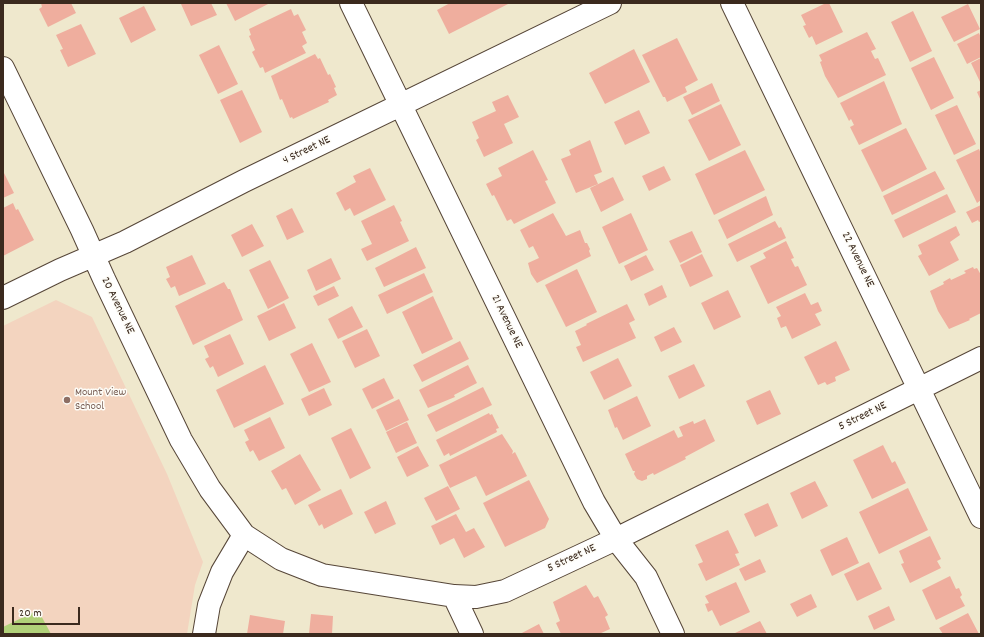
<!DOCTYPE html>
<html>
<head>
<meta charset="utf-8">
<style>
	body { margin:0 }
	#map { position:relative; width:984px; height:637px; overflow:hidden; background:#efe8cd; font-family:Dekko,sans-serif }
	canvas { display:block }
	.frame { position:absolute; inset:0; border:4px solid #3b2a1e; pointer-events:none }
	.scale { position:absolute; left:12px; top:607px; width:68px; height:18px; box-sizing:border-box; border:2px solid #3b2a1e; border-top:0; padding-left:5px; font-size:12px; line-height:14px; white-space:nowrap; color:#3b2a1e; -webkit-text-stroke:3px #fdfcf7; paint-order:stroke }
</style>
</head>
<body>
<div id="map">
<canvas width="984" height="637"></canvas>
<div class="frame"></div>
<div class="scale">20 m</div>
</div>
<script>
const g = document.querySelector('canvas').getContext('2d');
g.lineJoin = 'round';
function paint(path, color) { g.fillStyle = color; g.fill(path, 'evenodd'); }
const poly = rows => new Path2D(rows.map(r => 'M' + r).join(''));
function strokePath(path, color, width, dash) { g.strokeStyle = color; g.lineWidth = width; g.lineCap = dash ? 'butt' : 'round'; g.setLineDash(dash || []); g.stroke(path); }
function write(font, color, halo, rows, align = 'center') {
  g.font = font + ' Dekko,sans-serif'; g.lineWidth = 3; g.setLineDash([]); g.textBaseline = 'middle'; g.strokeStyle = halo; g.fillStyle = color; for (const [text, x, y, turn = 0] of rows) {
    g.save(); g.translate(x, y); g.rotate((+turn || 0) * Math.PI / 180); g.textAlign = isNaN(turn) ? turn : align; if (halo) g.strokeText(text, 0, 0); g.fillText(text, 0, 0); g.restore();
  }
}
const built = poly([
	[56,300,92,317,167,474,203,562,195,585,187,634,3,634,3,326]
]);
const green = poly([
	[38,610,51,634,3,634,3,627]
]);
const building = poly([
	[41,3,71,3,76,13,48,27,39,9,42,7],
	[211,3,217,15,191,26,181,4],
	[226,3,270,3,235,21],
	[450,3,510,3,449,34,437,10],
	[826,3,829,3,843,32,816,45,812,36,809,38,803,26,806,25,801,15],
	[968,4,980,29,954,42,941,17],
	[144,6,156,30,131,43,119,18],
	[291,9,294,16,298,14,306,30,302,32,307,43,302,46,306,53,265,73,263,67,260,68,252,52,255,50,249,36,251,35,249,29],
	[913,11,932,51,910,62,891,22],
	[81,24,96,54,68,67,60,50,63,49,56,35],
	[867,32,876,49,871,51,875,59,878,58,886,75,838,98,825,76,820,62,822,61,819,55],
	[979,33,981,38,981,57,967,64,957,44],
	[677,38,698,80,685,87,687,92,667,102,665,97,663,97,642,55],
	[219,45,238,84,218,94,199,55],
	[634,49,650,82,605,104,589,73],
	[315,54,318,59,320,58,328,75,330,74,336,87,334,88,337,95,328,100,329,102,293,119,292,117,290,118,282,99,280,100,271,76],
	[934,57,954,98,931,110,911,68],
	[981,58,981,84,971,63],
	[884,81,902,124,859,145,850,127,854,125,851,119,849,121,840,103],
	[712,83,720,101,692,115,683,97],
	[242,90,262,132,240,143,220,100],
	[981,90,981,101,977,92],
	[508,95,519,117,504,124,513,143,484,157,476,140,479,138,472,122,496,111,492,102],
	[721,104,741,145,709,161,688,120],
	[957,105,976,144,954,155,935,115],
	[639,110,650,133,625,145,614,122],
	[906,128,927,169,882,192,861,150],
	[590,140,602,172,594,175,598,184,576,193,561,159,571,155,569,150],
	[979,149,981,154,981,200,977,203,956,160],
	[533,150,548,180,545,181,556,203,514,224,511,219,507,221,494,195,492,196,486,184,502,176,498,168],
	[745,150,765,190,714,215,695,174],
	[664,166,671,180,649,191,642,176],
	[370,168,386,200,354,216,350,208,345,211,336,193,356,182,353,176],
	[3,171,14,193,3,198],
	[935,171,945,189,892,215,883,196],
	[613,177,624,200,601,212,590,188],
	[947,194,956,212,903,238,894,220],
	[766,196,773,215,727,239,718,220],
	[13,203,16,210,18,209,34,240,3,256,3,208],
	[394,205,402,221,400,222,409,241,367,261,361,249,372,244,361,221],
	[981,205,981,221,979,222,978,220,972,223,966,212],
	[292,208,304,232,287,240,276,216],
	[553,213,566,236,580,230,585,243,587,243,590,249,589,251,591,256,537,283,531,274,528,263,539,258,533,246,529,248,520,230],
	[631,213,648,250,619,264,602,227],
	[775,221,779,228,781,227,786,238,737,262,728,244],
	[252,224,264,246,242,257,231,235],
	[956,226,960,235,950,242,959,260,929,276,918,256,922,254,918,245],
	[692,231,702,252,680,263,669,241],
	[786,241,794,258,791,259,795,267,798,266,807,285,768,304,750,266,766,258,763,253],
	[416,247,426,268,384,287,375,268],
	[702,254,713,276,690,287,680,265],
	[192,255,206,284,179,296,175,286,171,288,166,279,170,277,166,267],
	[646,255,654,270,631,281,624,266],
	[331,258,341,279,316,291,307,270],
	[270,260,289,298,268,309,249,270],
	[973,267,974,269,977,268,981,275,981,313,969,319,970,320,949,329,938,311,930,291,944,284,943,282,950,278,951,280,966,273,964,271],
	[577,269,597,312,566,327,545,285],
	[424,273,433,292,387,314,378,295],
	[224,282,228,289,230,289,243,320,193,345,175,306],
	[662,285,667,297,649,306,644,294],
	[334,286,339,296,318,306,313,296],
	[728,290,741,317,714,330,701,303],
	[805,293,811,305,818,302,822,311,815,314,821,325,792,339,786,326,781,328,777,318,781,316,776,307],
	[433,296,453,339,422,354,402,312],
	[284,303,296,328,269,341,257,316],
	[627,304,635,320,629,323,636,338,583,362,576,347,581,345,575,331,587,325,586,324],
	[352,306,363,327,338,339,328,319],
	[674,327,682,342,661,352,654,337],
	[367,329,380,356,355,368,342,341],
	[230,334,244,364,218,377,213,366,210,368,205,359,209,357,204,346],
	[460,341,469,359,422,382,413,365],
	[836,341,850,370,835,377,836,381,827,385,825,382,818,385,804,357],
	[312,343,331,382,309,392,290,354],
	[618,358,632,386,604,400,590,372],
	[694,364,705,386,679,399,668,376],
	[265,365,284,404,234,428,216,390],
	[468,365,477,383,454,395,455,397,428,408,419,390],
	[384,378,394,398,372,409,362,389],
	[483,387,492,405,436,432,427,415],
	[324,388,332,405,309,416,301,399],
	[770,390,781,414,757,425,746,401],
	[637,396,651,426,623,440,617,427,615,428,608,410],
	[399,399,409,420,386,431,376,410],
	[489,413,490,415,492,414,499,428,496,429,497,432,450,456,449,453,444,456,436,440],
	[270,417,285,448,259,461,253,450,250,452,245,442,249,440,244,430],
	[705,419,715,441,685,457,686,459,654,475,653,473,647,476,647,479,642,481,637,479,634,474,635,471,633,471,625,454,674,430,678,438,683,436,679,427,693,421,694,424],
	[407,422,417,443,396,453,386,432],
	[351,428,371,468,350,479,331,438],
	[502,434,513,451,512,454,515,452,527,476,486,496,476,476,450,488,439,465],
	[883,445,892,463,895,461,906,483,872,499,853,460],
	[418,446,429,466,407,477,397,457],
	[300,454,321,490,295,505,286,488,282,490,271,471],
	[529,480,549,519,545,528,505,547,483,503],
	[815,481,828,506,802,519,790,493],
	[448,486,460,509,436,521,424,498],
	[908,488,928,530,879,554,859,512],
	[341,489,353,514,324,529,322,524,319,526,308,505],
	[386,501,396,524,375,534,364,512],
	[768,503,778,526,755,537,744,514],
	[456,514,466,532,474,528,485,547,464,558,454,538,440,545,431,526],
	[728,530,739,553,735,554,740,565,706,581,698,564,703,562,695,545],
	[930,536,941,559,937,561,941,568,910,583,901,564,904,563,899,551],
	[847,537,859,563,832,576,820,550],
	[760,559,766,572,745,581,739,569],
	[869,562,882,589,857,601,844,574],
	[950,576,956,589,959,588,962,595,960,597,965,606,936,620,922,590],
	[736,582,750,612,720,626,712,610,708,612,705,604,709,603,705,596],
	[586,585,594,598,598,596,608,615,605,617,610,629,599,634,561,634,556,623,560,621,553,602],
	[811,594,817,607,797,617,790,604],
	[889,606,895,620,874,630,868,616],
	[968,613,979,634,943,634,939,628],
	[311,614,333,616,332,634,309,634],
	[250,615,285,621,283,634,247,634],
	[760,621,767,634,733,634],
	[539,624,544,634,520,634]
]);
const minor = poly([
	[351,3,594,502,616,539,646,577,673,634],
	[732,3,981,517],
	[3,68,82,230,104,279,181,440,210,489,244,535,281,559,322,575,454,596,476,597,505,591,616,539,981,358],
	[3,298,60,270,125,242,244,181,610,3],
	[454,596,472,634],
	[204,634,209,605,222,572,244,535]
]);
const markers = [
	[67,400,4,"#8d6e63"]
];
const streetNames = [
	["4 Street NE",307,151,-26],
	["22 Avenue NE",857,260,64],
	["20 Avenue NE",117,306,64],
	["21 Avenue NE",506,322,64],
	["5 Street NE",863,417,-26],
	["5 Street NE",572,559,-25]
];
const educationNames = [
	["Mount View",75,393],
	["School",75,407]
];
paint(built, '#f3d4bf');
paint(green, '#b1d179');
paint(building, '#efae9e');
strokePath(minor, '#564638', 24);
strokePath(minor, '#fff', 22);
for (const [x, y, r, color] of markers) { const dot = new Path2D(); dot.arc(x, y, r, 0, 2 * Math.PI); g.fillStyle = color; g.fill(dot); strokePath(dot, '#fdfcf7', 1.5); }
write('12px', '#3b2a1e', '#fdfcf7', streetNames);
write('12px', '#785e54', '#fdfcf7', educationNames, 'left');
</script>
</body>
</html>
